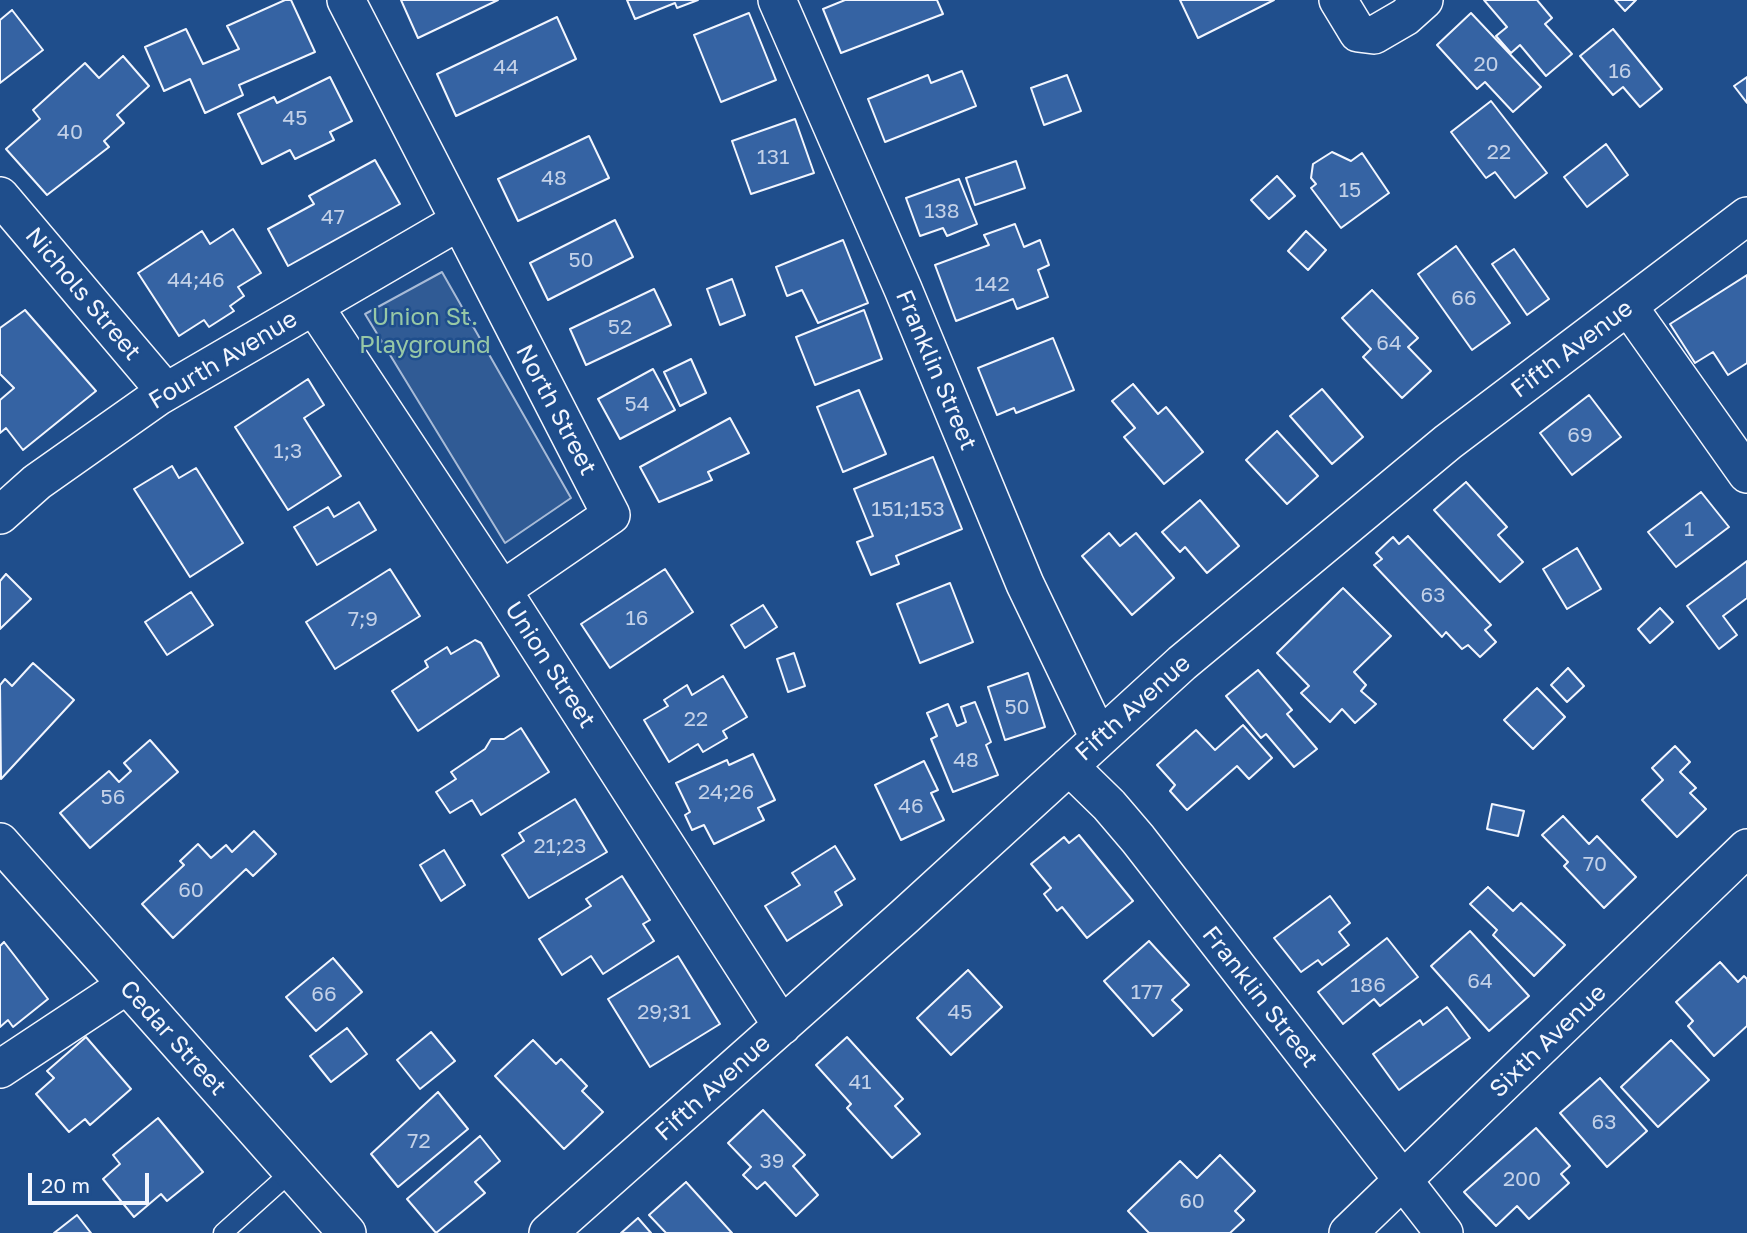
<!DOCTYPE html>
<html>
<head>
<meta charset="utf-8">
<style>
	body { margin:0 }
	#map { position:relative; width:1747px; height:1233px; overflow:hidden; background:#1f4e8c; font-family:"Golos Text",sans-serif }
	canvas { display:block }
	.scale { position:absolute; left:28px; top:1173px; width:121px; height:32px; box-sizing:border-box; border:4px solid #f2f6ff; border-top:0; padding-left:9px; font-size:21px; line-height:24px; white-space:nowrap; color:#f2f6ff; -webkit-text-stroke:5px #1f4e8c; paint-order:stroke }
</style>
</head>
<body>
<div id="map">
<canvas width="1747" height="1233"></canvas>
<div class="scale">20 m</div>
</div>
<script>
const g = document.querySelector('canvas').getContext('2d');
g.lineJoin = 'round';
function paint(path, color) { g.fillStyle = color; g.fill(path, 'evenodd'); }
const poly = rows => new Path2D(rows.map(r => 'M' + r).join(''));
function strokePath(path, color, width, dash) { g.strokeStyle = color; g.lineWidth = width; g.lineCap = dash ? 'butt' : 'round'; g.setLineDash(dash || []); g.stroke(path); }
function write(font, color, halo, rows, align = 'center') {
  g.font = font + ' "Golos Text",sans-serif'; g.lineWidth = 5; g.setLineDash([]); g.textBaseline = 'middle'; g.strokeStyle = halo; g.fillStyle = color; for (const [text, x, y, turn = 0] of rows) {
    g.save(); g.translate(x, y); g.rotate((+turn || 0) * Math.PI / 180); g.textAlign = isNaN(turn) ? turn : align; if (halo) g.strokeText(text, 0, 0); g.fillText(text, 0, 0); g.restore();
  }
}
const built = poly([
	[442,272,571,498,505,543,365,314,442,272]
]);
const building = poly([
	[285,0,291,0,315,52,239,85,243,95,205,113,190,79,164,91,145,47,186,29,203,64,239,49,227,26,285,0],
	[401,0,498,0,418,38,401,0],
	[627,0,698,0,677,8,675,3,635,19,627,0],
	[845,0,937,0,943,14,841,53,823,9,845,0],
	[1180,0,1274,0,1198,38,1180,0],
	[1484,0,1537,0,1552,18,1545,24,1572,54,1546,76,1520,45,1511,53,1496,36,1507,27,1484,0],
	[1615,0,1636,0,1625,11,1615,0],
	[12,10,43,50,0,83,0,20,12,10],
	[749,13,776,80,721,102,694,35,749,13],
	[1471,13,1541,87,1513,112,1485,82,1477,89,1437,45,1471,13],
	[557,17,576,59,456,116,437,74,557,17],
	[1613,29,1662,89,1640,107,1623,87,1613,95,1580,56,1613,29],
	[123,56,149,86,117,115,124,123,104,141,109,147,47,195,6,149,40,119,33,110,85,63,99,78,123,56],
	[962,71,976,106,885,142,868,99,928,75,931,83,962,71],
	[1067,75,1081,111,1044,125,1031,88,1067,75],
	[330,77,352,121,330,132,334,140,295,159,290,150,262,164,238,114,274,97,277,103,330,77],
	[1747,77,1747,103,1734,86,1747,77],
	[1491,101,1547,173,1515,198,1495,172,1486,178,1451,132,1491,101],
	[795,119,814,173,751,194,732,141,795,119],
	[589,136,609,178,518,221,498,179,589,136],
	[1606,144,1628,175,1587,207,1564,177,1606,144],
	[1332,152,1351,161,1362,153,1389,193,1341,228,1311,188,1316,184,1311,178,1313,164,1332,152],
	[375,160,400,204,288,266,268,229,314,204,309,196,375,160],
	[1016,161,1025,188,975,205,966,178,1016,161],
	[1277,176,1295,196,1269,219,1251,200,1277,176],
	[959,179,977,224,947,236,943,228,920,236,906,198,959,179],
	[615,220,633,257,548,300,530,263,615,220],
	[1015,224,1024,247,1040,240,1049,265,1038,270,1048,297,1017,309,1013,299,956,321,935,265,989,245,984,235,1015,224],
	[233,229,261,273,238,287,244,296,230,306,234,311,209,327,204,320,179,336,138,273,202,231,210,244,233,229],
	[1306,231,1326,250,1308,270,1288,251,1306,231],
	[843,240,868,303,818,323,802,290,787,296,776,267,843,240],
	[1456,246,1510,323,1472,350,1418,274,1456,246],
	[1514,249,1549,299,1527,315,1492,264,1514,249],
	[1747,275,1747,363,1728,375,1713,352,1695,363,1670,324,1747,275],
	[732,279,745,315,720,325,707,289,732,279],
	[654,289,671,325,586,365,570,329,654,289],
	[1372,290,1418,338,1408,347,1431,371,1402,398,1363,357,1371,349,1342,318,1372,290],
	[25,310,96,391,23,450,6,428,0,433,0,400,14,388,0,374,0,328,25,310],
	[864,310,882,359,815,385,796,337,864,310],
	[1053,338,1074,390,1016,413,1014,408,997,415,978,368,1053,338],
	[691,359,706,393,680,406,664,372,691,359],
	[653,369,675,410,620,439,598,399,653,369],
	[308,379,324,405,304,418,341,476,288,510,235,427,308,379],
	[1133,384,1158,414,1166,407,1203,452,1164,484,1124,437,1135,428,1112,401,1133,384],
	[1322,389,1363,437,1332,464,1290,416,1322,389],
	[859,390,886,454,843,472,817,407,859,390],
	[1589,395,1621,437,1572,475,1540,433,1589,395],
	[730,418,749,453,708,472,712,480,659,502,640,467,730,418],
	[1277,431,1318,476,1287,504,1246,460,1277,431],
	[933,457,962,529,896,556,899,564,871,575,857,542,873,536,854,489,933,457],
	[172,466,179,478,196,468,243,543,190,577,134,489,172,466],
	[1466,482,1507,527,1498,535,1523,562,1500,582,1434,510,1466,482],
	[1701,492,1729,527,1676,567,1648,532,1701,492],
	[1200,500,1239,546,1207,573,1185,547,1180,552,1162,532,1200,500],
	[359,502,376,530,317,565,294,527,328,507,334,517,359,502],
	[1109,533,1120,546,1136,533,1174,578,1132,615,1082,556,1109,533],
	[1408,536,1491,625,1485,630,1496,642,1480,657,1468,645,1462,649,1446,632,1442,637,1374,565,1382,559,1376,553,1393,537,1399,544,1408,536],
	[1577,548,1601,589,1567,609,1543,569,1577,548],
	[1747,561,1747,598,1723,616,1737,635,1719,649,1687,606,1747,561],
	[390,569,420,616,335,669,306,622,390,569],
	[665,569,693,612,610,668,581,624,665,569],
	[6,574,31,599,0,629,0,581,6,574],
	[950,583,973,642,920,663,897,604,950,583],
	[1343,588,1391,636,1354,672,1366,685,1361,691,1376,704,1355,723,1342,709,1330,722,1301,693,1309,686,1277,653,1343,588],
	[191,592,213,625,167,655,145,622,191,592],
	[763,605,777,627,745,648,731,625,763,605],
	[1660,608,1673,622,1650,643,1638,629,1660,608],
	[475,640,481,643,499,676,418,731,392,691,428,667,425,661,447,647,451,654,475,640],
	[794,653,805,686,788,692,777,659,794,653],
	[33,663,74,700,1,779,0,685,5,679,12,686,33,663],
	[1568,668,1584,686,1567,702,1551,685,1568,668],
	[1258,670,1292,710,1287,714,1317,749,1294,767,1266,734,1261,738,1226,696,1258,670],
	[1028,673,1045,727,1005,740,988,687,1028,673],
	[723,676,747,717,723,731,727,738,703,752,698,744,669,762,644,720,668,706,664,700,687,685,692,695,723,676],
	[1537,688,1565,717,1533,749,1504,720,1537,688],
	[975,702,991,742,986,745,998,775,953,792,931,739,937,736,927,713,948,704,957,726,966,722,961,707,975,702],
	[1243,725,1272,758,1249,779,1237,766,1187,810,1170,791,1175,785,1157,765,1196,730,1215,750,1243,725],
	[521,728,549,772,481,815,472,800,450,813,436,792,456,779,451,772,485,749,491,739,504,739,521,728],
	[150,740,178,772,90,848,60,813,109,771,119,782,131,771,124,763,150,740],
	[1675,746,1690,762,1680,772,1696,788,1690,793,1706,809,1677,837,1642,800,1663,780,1652,768,1675,746],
	[753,754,775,800,758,808,764,820,714,844,704,825,692,830,685,815,690,812,676,783,727,760,729,765,753,754],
	[924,761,938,790,931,793,944,820,901,840,875,785,924,761],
	[575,799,607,852,529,898,502,855,524,841,519,833,575,799],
	[1492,804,1524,811,1518,836,1487,829,1492,804],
	[1563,816,1589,844,1597,836,1636,877,1604,908,1564,866,1568,862,1542,835,1563,816],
	[254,831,276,854,253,876,246,869,173,938,142,904,184,865,180,861,198,844,211,858,226,845,232,852,254,831],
	[1079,835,1133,901,1087,938,1062,907,1057,911,1044,894,1051,888,1031,864,1064,837,1069,843,1079,835],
	[835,846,855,879,835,892,842,905,787,941,765,906,800,885,792,873,835,846],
	[444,850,465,885,441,901,420,865,444,850],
	[622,876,650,920,643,924,654,941,603,974,591,956,562,975,539,939,591,906,586,899,622,876],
	[1488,887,1513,911,1521,903,1565,945,1534,976,1493,935,1497,930,1470,904,1488,887],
	[1330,896,1350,923,1339,932,1349,945,1322,965,1318,960,1301,972,1274,938,1330,896],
	[1470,931,1529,996,1489,1031,1431,966,1470,931],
	[1387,938,1418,977,1380,1006,1374,999,1343,1024,1318,992,1387,938],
	[1149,941,1189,985,1172,1000,1182,1010,1153,1036,1104,981,1149,941],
	[4,942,48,999,13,1027,8,1020,0,1027,0,946,4,942],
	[678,956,720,1024,650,1067,608,999,678,956],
	[333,958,362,992,316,1031,286,997,333,958],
	[1720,962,1738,982,1744,976,1747,979,1747,1026,1714,1056,1688,1026,1693,1021,1676,1002,1720,962],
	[968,970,1002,1007,951,1055,917,1018,968,970],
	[1447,1007,1470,1038,1399,1090,1373,1054,1420,1020,1423,1025,1447,1007],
	[347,1028,367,1054,331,1082,310,1056,347,1028],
	[431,1032,455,1061,420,1089,397,1060,431,1032],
	[86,1037,131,1089,90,1125,85,1119,69,1132,36,1094,54,1078,47,1071,86,1037],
	[847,1037,903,1099,895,1106,920,1134,892,1158,847,1108,851,1104,816,1065,847,1037],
	[533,1040,556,1064,561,1059,587,1086,582,1091,603,1112,564,1149,495,1076,533,1040],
	[1671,1040,1709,1080,1658,1127,1621,1087,1671,1040],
	[1600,1078,1647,1131,1607,1167,1560,1113,1600,1078],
	[438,1092,468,1129,398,1187,371,1154,438,1092],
	[763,1110,805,1155,793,1166,818,1195,796,1216,765,1182,757,1189,743,1175,751,1167,728,1143,763,1110],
	[158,1118,203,1172,167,1201,161,1194,134,1217,103,1179,120,1164,113,1155,158,1118],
	[1536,1128,1570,1166,1561,1174,1569,1183,1529,1219,1517,1206,1496,1226,1464,1192,1536,1128],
	[480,1136,500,1161,475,1182,485,1193,436,1233,407,1199,480,1136],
	[1220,1155,1255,1191,1235,1211,1244,1220,1230,1233,1149,1233,1128,1211,1180,1161,1197,1178,1220,1155],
	[686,1182,732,1233,666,1233,649,1215,686,1182],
	[77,1215,91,1233,54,1233,77,1215],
	[638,1218,651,1233,621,1233,638,1218]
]);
const service = poly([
	[223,1233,292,1171]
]);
const minor = poly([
	[346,0,611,515,502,590],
	[777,0,903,289,1025,584,1099,738],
	[1338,0,1358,33,1374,35,1405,17,1424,0],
	[0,196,166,392],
	[314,306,502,590,782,1026],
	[1628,306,1747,474],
	[0,515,37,482,159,396,458,222],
	[1069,766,1109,805,1138,839,1444,1233],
	[0,842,347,1233],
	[0,1069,127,985],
	[548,1233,904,917,1182,663,1448,442,1747,216],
	[1348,1233,1747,848]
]);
const numberNames = [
	["20",1486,64],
	["44",506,67],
	["16",1620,71],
	["45",295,118],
	["40",70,132],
	["22",1499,152],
	["131",773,157],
	["48",554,178],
	["15",1350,190],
	["138",942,211],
	["47",333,217],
	["50",581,260],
	["44;46",196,280],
	["142",992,284],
	["66",1464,298],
	["52",620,327],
	["64",1389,343],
	["54",637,404],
	["69",1580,435],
	["1;3",288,451],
	["151;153",908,509],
	["1",1689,529],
	["63",1433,595],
	["16",637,618],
	["7;9",363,619],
	["50",1017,707],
	["22",696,719],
	["48",966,760],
	["24;26",726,792],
	["56",113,797],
	["46",911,806],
	["21;23",560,846],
	["70",1595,864],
	["60",191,890],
	["64",1480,981],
	["186",1368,985],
	["177",1147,992],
	["66",324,994],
	["29;31",664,1012],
	["45",960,1012],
	["41",860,1082],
	["63",1604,1122],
	["72",419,1141],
	["39",772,1161],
	["200",1522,1179],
	["60",1192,1201]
];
const streetNames = [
	["Nichols Street",83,294,50],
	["Fifth Avenue",1572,349,-37],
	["Fourth Avenue",223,360,-31],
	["Franklin Street",936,370,67],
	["North Street",556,410,62],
	["Union Street",550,665,57],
	["Fifth Avenue",1133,708,-42],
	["Franklin Street",1260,997,52],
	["Cedar Street",173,1038,48],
	["Sixth Avenue",1548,1041,-44],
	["Fifth Avenue",713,1088,-42]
];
const parkNames = [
	["Union St.",425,317],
	["Playground",425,345]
];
paint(built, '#305b95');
strokePath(built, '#a8bbd7', 2);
paint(building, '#3563a3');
strokePath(building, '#f2f6ff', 2);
strokePath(service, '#f2f6ff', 21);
strokePath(minor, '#f2f6ff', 40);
strokePath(service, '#1f4e8c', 18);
strokePath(minor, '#1f4e8c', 37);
write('21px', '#c3d1e8', null, numberNames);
write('24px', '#f2f6ff', '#1f4e8c', streetNames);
write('24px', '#97c8a6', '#1f4e8c', parkNames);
</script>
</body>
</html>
